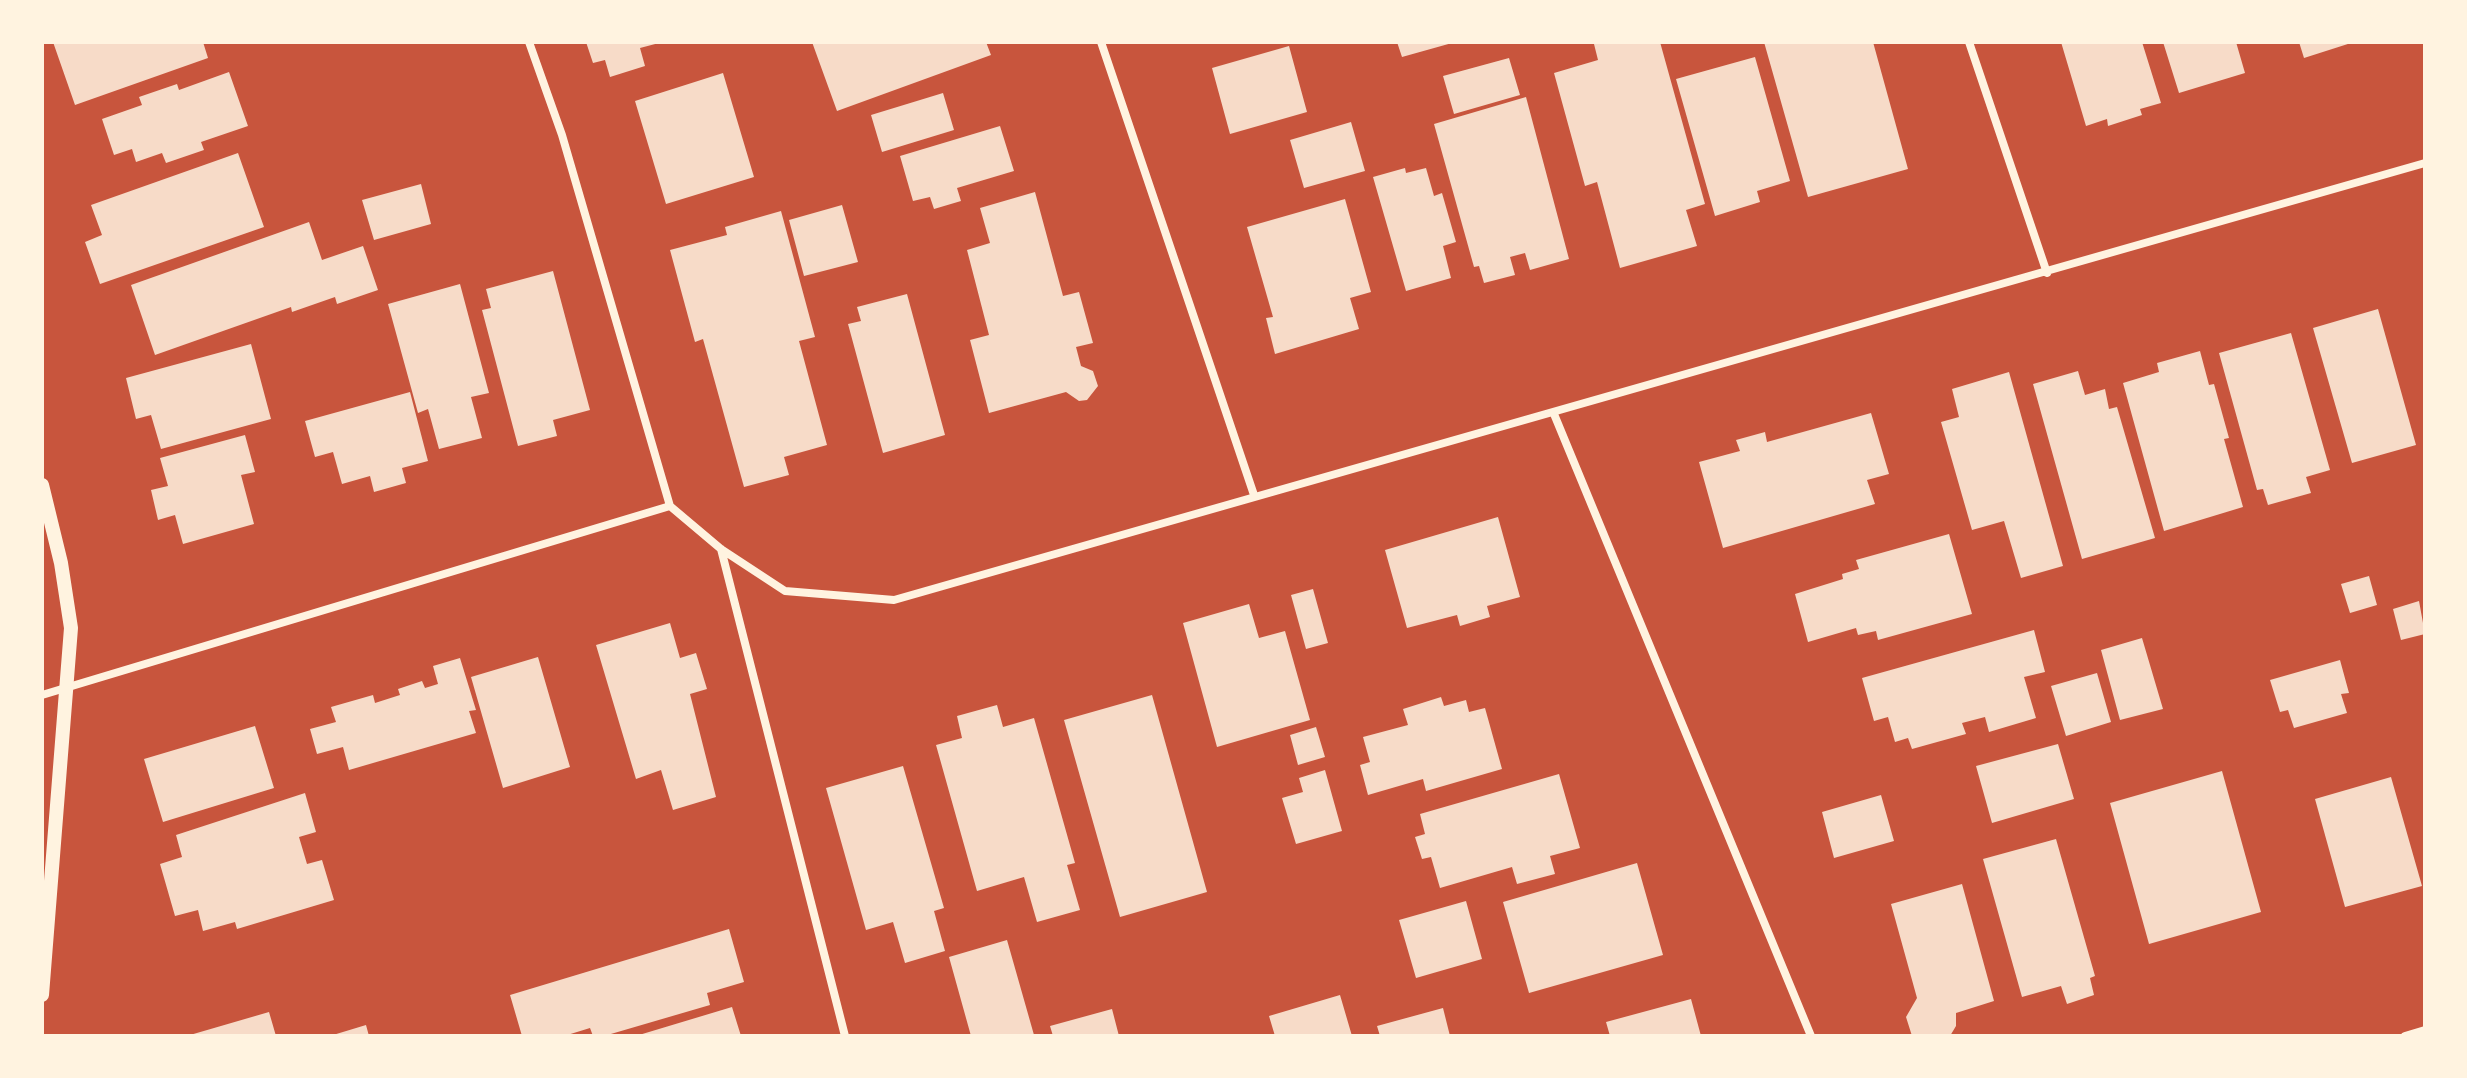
<!DOCTYPE html>
<html>
<head>
<meta charset="utf-8">
<style>
	body { margin:0 }
	#map { position:relative; width:2467px; height:1078px; overflow:hidden; background:#c8553d; font-family:Montserrat,sans-serif }
	canvas { display:block }
	.frame { position:absolute; inset:0; border:44px solid #fff3e0; pointer-events:none }
</style>
</head>
<body>
<div id="map">
<canvas width="2467" height="1078"></canvas>
<div class="frame"></div>
</div>
<script>
const g = document.querySelector('canvas').getContext('2d');
g.lineJoin = 'round';
function paint(path, color) { g.fillStyle = color; g.fill(path, 'evenodd'); }
const poly = rows => new Path2D(rows.map(r => 'M' + r).join(''));
function strokePath(path, color, width, dash) { g.strokeStyle = color; g.lineWidth = width; g.lineCap = dash ? 'butt' : 'round'; g.setLineDash(dash || []); g.stroke(path); }
const building = poly([
	[53,42,203,42,208,58,75,105],
	[586,42,659,42,659,43,640,48,645,66,610,77,605,60,593,63],
	[812,42,986,42,991,55,837,111],
	[1397,42,1452,42,1452,43,1402,57],
	[1601,42,1660,42,1705,204,1686,210,1697,246,1620,268,1597,182,1585,186,1554,73,1598,60,1594,44],
	[1764,42,1873,42,1908,169,1808,197],
	[2061,42,2142,42,2161,103,2140,109,2142,115,2108,126,2107,119,2086,126],
	[2163,42,2236,42,2245,73,2179,93],
	[2299,42,2351,42,2351,43,2304,58],
	[1289,46,1307,112,1230,134,1212,68],
	[1755,57,1790,181,1757,191,1760,202,1715,216,1676,79],
	[1509,58,1520,95,1454,114,1443,76],
	[229,72,248,126,201,142,204,150,166,163,162,153,136,162,132,149,114,155,102,119,142,105,139,97,177,84,179,90],
	[723,73,754,177,666,204,635,101],
	[943,93,954,130,882,152,871,115],
	[1526,97,1569,259,1530,270,1525,253,1510,257,1515,275,1484,283,1479,266,1474,267,1434,124],
	[1351,122,1365,171,1304,188,1290,140],
	[1000,126,1014,171,957,188,961,201,934,209,930,197,913,201,900,156],
	[238,153,264,227,100,284,85,242,102,235,91,205],
	[1405,168,1406,173,1426,168,1434,196,1442,193,1456,242,1443,246,1451,278,1406,291,1373,177],
	[421,184,431,224,374,240,362,200],
	[1035,192,1063,296,1079,292,1093,343,1076,347,1081,366,1093,371,1098,386,1087,400,1079,401,1066,392,989,413,970,340,989,335,967,250,990,243,980,208],
	[1345,199,1371,292,1350,298,1359,329,1275,354,1266,318,1273,317,1247,227],
	[842,205,858,262,804,276,789,220],
	[781,211,815,337,799,341,827,445,784,457,789,475,744,487,703,339,695,342,670,250,727,235,725,227],
	[309,222,322,260,363,246,378,290,337,304,335,297,292,312,291,307,155,355,131,285],
	[553,271,590,410,553,420,557,436,518,446,482,310,491,308,486,289],
	[460,284,489,393,471,397,482,438,439,449,428,409,418,413,388,304],
	[907,294,945,435,883,453,848,324,861,321,857,307],
	[2378,309,2416,445,2352,463,2313,328],
	[2291,333,2330,470,2306,477,2311,493,2268,505,2263,489,2257,490,2219,353],
	[251,344,271,419,161,449,151,415,136,419,126,378],
	[2200,351,2209,385,2214,384,2229,438,2224,439,2243,507,2164,531,2123,383,2159,372,2157,363],
	[2078,371,2085,395,2105,389,2109,409,2117,407,2155,538,2082,559,2033,384],
	[2009,372,2063,566,2021,578,2004,521,1972,530,1941,422,1959,417,1952,389],
	[410,392,428,461,402,468,406,483,374,492,370,476,342,484,333,452,315,457,305,421],
	[1871,413,1889,474,1867,480,1875,504,1723,548,1699,462,1740,451,1736,440,1765,432,1767,442],
	[245,435,255,472,241,475,254,524,183,544,175,515,158,520,151,490,168,486,160,458],
	[1498,517,1520,597,1487,606,1490,617,1460,626,1457,615,1407,628,1385,550],
	[1949,534,1972,614,1878,640,1876,631,1858,635,1856,628,1808,642,1795,594,1843,579,1842,574,1859,569,1856,560],
	[2369,576,2377,605,2350,613,2341,584],
	[1313,589,1328,643,1306,649,1291,595],
	[2419,601,2425,634,2401,640,2393,609],
	[1249,604,1259,638,1285,631,1310,720,1217,747,1183,623],
	[670,623,680,658,696,653,707,689,690,694,716,797,673,810,661,770,636,779,596,645],
	[2034,630,2045,672,2024,677,2036,718,1989,732,1985,717,1962,723,1966,734,1912,749,1908,738,1895,742,1888,717,1874,721,1862,678],
	[2142,638,2163,709,2120,720,2101,650],
	[538,657,570,767,503,788,471,677],
	[460,658,476,710,469,711,476,733,349,770,343,747,317,754,310,729,336,722,331,707,373,695,375,703,400,695,398,689,422,681,425,688,438,684,433,666],
	[2340,660,2349,693,2341,694,2347,713,2294,728,2288,710,2280,712,2270,680],
	[2097,673,2111,722,2066,736,2051,686],
	[1152,695,1207,892,1120,917,1064,720],
	[1441,697,1444,706,1466,700,1469,712,1485,708,1502,769,1426,791,1423,779,1368,795,1360,765,1370,762,1363,737,1408,725,1403,709],
	[997,705,1003,727,1034,718,1075,863,1067,865,1080,910,1037,922,1024,877,977,891,936,745,962,738,957,716],
	[255,726,274,788,163,822,144,759],
	[1316,727,1325,757,1298,765,1290,735],
	[2058,744,2074,799,1992,823,1976,766],
	[903,766,944,908,934,911,945,951,905,963,893,922,866,930,826,788],
	[1325,770,1342,831,1296,844,1282,798,1303,792,1299,778],
	[2222,771,2261,912,2149,944,2110,803],
	[1559,774,1580,848,1550,856,1555,874,1517,884,1512,867,1440,888,1431,857,1422,859,1415,837,1425,834,1420,814],
	[2391,777,2422,886,2345,907,2315,799],
	[305,793,316,832,299,837,307,864,322,860,334,900,237,929,235,922,203,931,198,910,175,916,160,864,182,857,176,835],
	[1881,795,1894,841,1834,858,1822,812],
	[2056,839,2095,976,2090,978,2094,995,2067,1004,2061,986,2022,997,1983,859],
	[1637,863,1663,955,1529,993,1503,902],
	[1962,884,1994,1001,1956,1013,1956,1026,1950,1036,1912,1036,1906,1017,1917,998,1891,904],
	[1466,901,1482,959,1416,978,1399,920],
	[729,929,744,982,707,993,710,1005,604,1036,593,1036,590,1028,564,1036,522,1036,510,995],
	[1007,940,1034,1035,971,1036,949,957],
	[1340,995,1352,1036,1275,1036,1269,1016],
	[1691,999,1701,1036,1610,1036,1606,1022],
	[732,1007,741,1036,639,1036,639,1035],
	[1443,1008,1450,1036,1380,1036,1377,1026],
	[1112,1009,1119,1036,1053,1036,1050,1026],
	[269,1012,276,1036,190,1036,190,1035],
	[366,1025,369,1036,334,1036,333,1035]
]);
const minor = poly([
	[529,42,562,135,670,506],
	[1101,42,1254,495],
	[1969,42,2047,273],
	[1554,414,1811,1036],
	[721,549,845,1036],
	[42,695,670,506,721,549,785,591,894,600,2425,163],
	[2405,1036,2425,1030]
]);
const tertiary = poly([
	[42,485,61,563,71,628,42,995]
]);
paint(building, '#f7dbc8');
strokePath(minor, '#fff3e0', 8);
strokePath(tertiary, '#fff3e0', 14);
</script>
</body>
</html>
